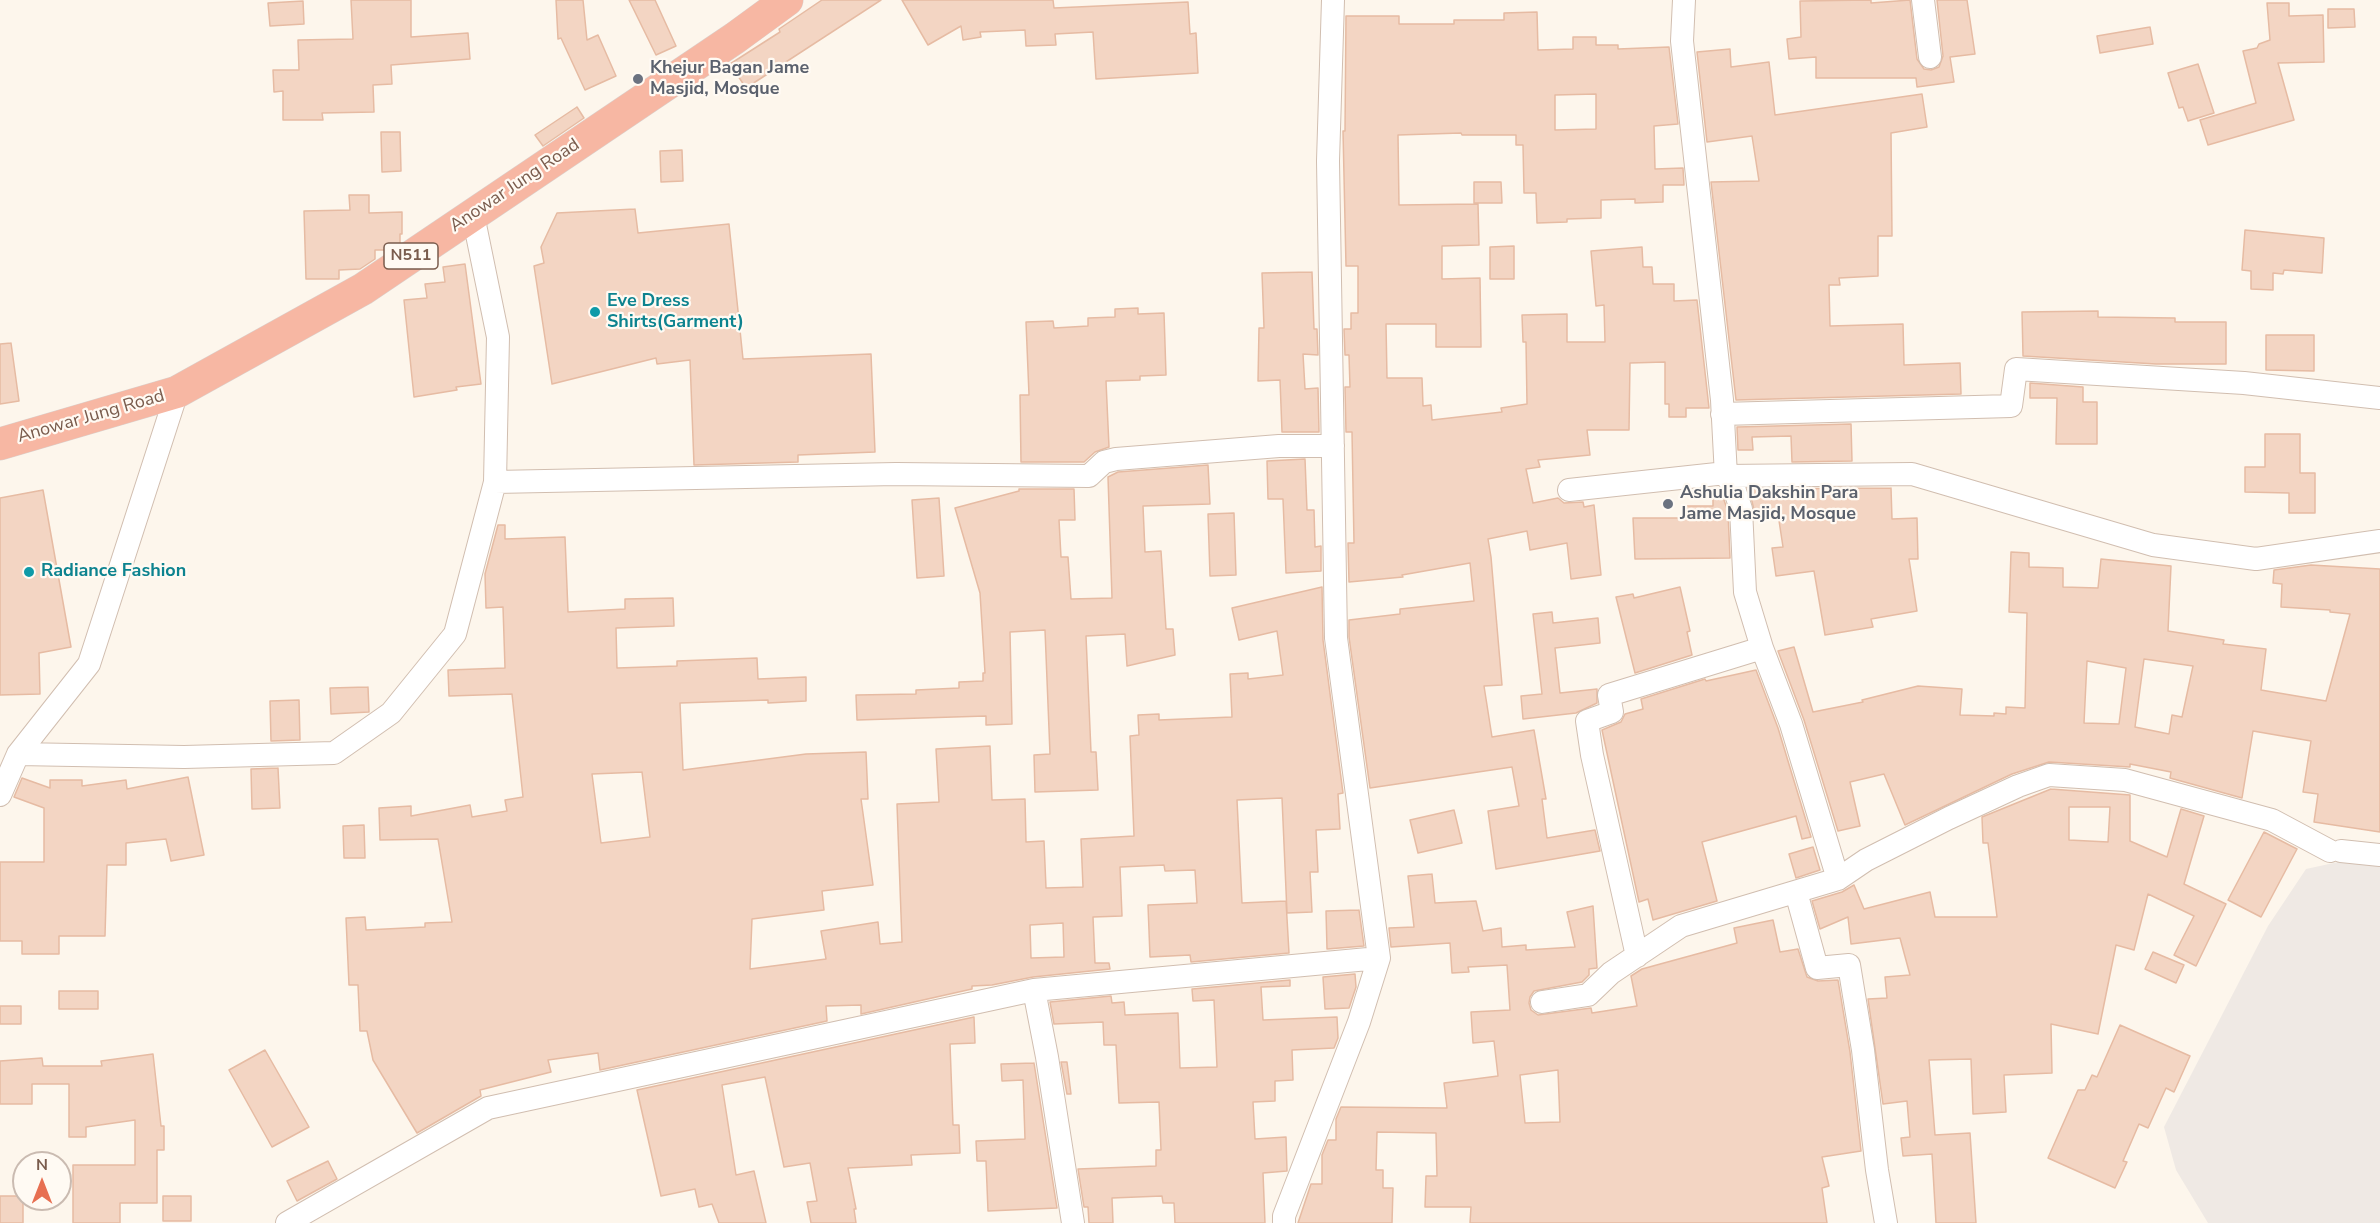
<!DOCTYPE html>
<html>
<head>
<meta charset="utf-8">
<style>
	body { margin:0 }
	#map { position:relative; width:2380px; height:1223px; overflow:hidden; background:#fdf6ec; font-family:"Nunito Sans",sans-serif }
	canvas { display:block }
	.north { position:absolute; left:12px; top:1151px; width:60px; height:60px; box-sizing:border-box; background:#fffaf3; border:2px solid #cabbb1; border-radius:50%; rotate:0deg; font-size:16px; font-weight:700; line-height:24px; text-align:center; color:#7a5c4d }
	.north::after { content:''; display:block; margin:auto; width:21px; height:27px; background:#e76f51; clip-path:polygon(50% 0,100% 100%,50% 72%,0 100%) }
</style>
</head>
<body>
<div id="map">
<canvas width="2380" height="1223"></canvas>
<div class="north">N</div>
</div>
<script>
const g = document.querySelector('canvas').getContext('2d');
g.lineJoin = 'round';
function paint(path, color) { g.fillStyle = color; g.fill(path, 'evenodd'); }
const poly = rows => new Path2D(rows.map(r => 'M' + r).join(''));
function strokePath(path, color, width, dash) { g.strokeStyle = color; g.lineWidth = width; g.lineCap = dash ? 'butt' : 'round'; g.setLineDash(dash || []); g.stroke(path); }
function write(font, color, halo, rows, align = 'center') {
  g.font = font + ' "Nunito Sans",sans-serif'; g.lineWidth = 4.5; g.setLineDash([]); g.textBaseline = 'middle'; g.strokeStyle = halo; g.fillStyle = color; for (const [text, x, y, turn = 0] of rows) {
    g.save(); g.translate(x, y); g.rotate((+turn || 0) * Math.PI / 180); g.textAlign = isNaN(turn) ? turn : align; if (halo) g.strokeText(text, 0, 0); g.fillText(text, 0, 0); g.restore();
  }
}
const industrial = poly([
	[2380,853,2380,1223,2208,1223,2176,1170,2164,1127,2268,926,2306,869]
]);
const building = poly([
	[351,0,411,0,411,37,468,33,470,59,391,65,392,84,373,85,374,112,322,113,323,120,283,120,283,91,274,92,273,70,299,70,298,40,353,39,351,0],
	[556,0,583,0,587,40,598,35,616,76,585,90,561,38,558,39,556,0],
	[629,0,655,0,676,46,656,55,629,0],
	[822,0,881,0,746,88,730,64,780,32,779,29,822,0],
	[902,0,1053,0,1054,8,1188,2,1190,34,1196,33,1198,73,1096,79,1093,32,1055,34,1056,45,1026,46,1025,30,980,32,981,37,963,40,961,26,928,45,902,0],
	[1871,0,1871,3,1910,0,1917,59,1924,69,1931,70,1939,67,1943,56,1937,0,1967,0,1975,54,1950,57,1954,82,1917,87,1916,78,1816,78,1816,57,1789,59,1787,39,1801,37,1800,1,1871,0],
	[303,1,304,24,270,26,268,3,303,1],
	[2267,3,2289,3,2289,16,2323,15,2324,62,2278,63,2294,120,2208,145,2200,120,2256,103,2243,51,2257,48,2259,44,2270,40,2267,3],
	[2328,9,2354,9,2355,27,2328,28,2328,9],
	[1537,12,1538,50,1573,49,1573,37,1596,37,1596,45,1618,45,1618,49,1669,47,1678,124,1654,126,1655,169,1683,168,1684,185,1663,185,1663,202,1635,203,1635,199,1601,200,1601,218,1567,219,1567,222,1537,223,1536,193,1524,193,1523,145,1516,145,1516,135,1462,135,1461,133,1398,135,1399,205,1478,204,1479,245,1442,246,1442,279,1480,278,1481,347,1436,347,1436,324,1386,324,1387,378,1422,378,1423,406,1431,405,1432,420,1502,412,1501,408,1527,404,1526,342,1523,342,1522,315,1567,314,1567,342,1605,342,1604,305,1596,306,1591,251,1642,247,1643,267,1652,267,1653,284,1674,284,1674,301,1697,300,1709,408,1686,408,1686,417,1669,417,1669,404,1665,404,1665,362,1630,363,1629,430,1587,430,1590,455,1538,460,1540,467,1526,469,1533,503,1558,498,1564,503,1583,502,1584,507,1594,505,1601,575,1571,579,1567,543,1530,550,1527,531,1488,539,1491,557,1502,685,1484,686,1492,737,1534,730,1546,799,1542,799,1547,838,1595,830,1600,851,1496,869,1488,811,1519,806,1512,767,1370,788,1349,637,1349,620,1400,614,1400,609,1474,601,1470,563,1402,575,1403,577,1349,582,1348,543,1354,543,1352,432,1346,432,1345,387,1350,387,1349,355,1345,355,1344,329,1351,329,1351,313,1358,313,1358,266,1346,266,1343,131,1345,131,1346,16,1399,16,1399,24,1454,24,1454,20,1504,20,1504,13,1537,12],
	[1596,94,1596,129,1555,130,1555,95,1596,94],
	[2150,27,2153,44,2100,53,2097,36,2150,27],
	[1730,49,1731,67,1769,62,1775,115,1922,94,1927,127,1891,133,1892,236,1878,236,1878,276,1839,278,1840,285,1829,285,1830,326,1903,324,1904,365,1960,363,1961,394,1736,400,1711,182,1759,181,1752,136,1707,142,1697,52,1730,49],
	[2198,64,2214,113,2188,121,2183,107,2179,108,2168,73,2198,64],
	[577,107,584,118,543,146,535,135,577,107],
	[381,132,400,132,401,171,382,172,381,132],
	[682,150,683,181,661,182,660,151,682,150],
	[1474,182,1501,182,1502,203,1474,203,1474,182],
	[349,195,369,195,369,213,402,212,402,234,400,234,400,243,389,250,375,250,375,259,360,269,339,270,339,279,306,279,304,211,350,210,349,195],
	[635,209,638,233,729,224,743,359,871,354,875,452,798,455,798,462,694,465,690,360,657,364,656,358,552,384,534,266,544,263,541,247,557,213,635,209],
	[2245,230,2324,238,2322,273,2284,270,2283,274,2273,273,2273,290,2251,289,2251,271,2242,270,2245,230],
	[1514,246,1514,279,1490,279,1490,247,1514,246],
	[465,264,481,384,456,387,457,390,414,397,404,300,427,298,425,284,445,282,443,267,465,264],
	[1312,272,1314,329,1317,329,1318,355,1303,354,1305,389,1318,388,1319,432,1282,432,1280,380,1258,381,1259,328,1264,328,1262,273,1312,272],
	[1138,308,1138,314,1164,313,1166,375,1140,376,1140,380,1106,381,1109,447,1095,452,1084,462,1021,462,1020,395,1029,395,1026,322,1053,321,1054,328,1088,326,1088,318,1115,317,1115,309,1138,308],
	[2098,311,2098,317,2175,318,2175,322,2226,322,2226,364,2156,364,2023,356,2022,312,2098,311],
	[2266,335,2314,335,2314,371,2266,370,2266,335],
	[11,343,19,401,0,404,0,344,11,343],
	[2030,383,2083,387,2083,402,2097,402,2097,444,2056,444,2057,398,2030,398,2030,383],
	[1851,424,1852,461,1792,462,1791,436,1752,437,1753,450,1738,450,1737,427,1851,424],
	[2265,434,2300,434,2300,473,2315,473,2315,513,2289,513,2289,493,2245,492,2245,467,2265,467,2265,434],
	[1305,459,1307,510,1314,510,1315,547,1321,546,1321,571,1286,573,1283,499,1268,499,1267,461,1305,459],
	[1208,465,1210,504,1143,506,1145,552,1161,551,1166,629,1173,629,1175,655,1127,666,1125,634,1086,636,1091,752,1096,752,1098,790,1035,792,1034,755,1050,754,1045,630,1010,632,1012,724,986,725,986,716,857,720,856,695,916,694,916,690,959,688,959,682,983,681,983,673,985,673,980,593,955,508,1019,491,1019,489,1074,489,1075,520,1059,520,1061,557,1068,557,1071,599,1112,598,1108,477,1118,472,1208,465],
	[1891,488,1892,519,1917,518,1918,559,1909,559,1917,611,1871,619,1873,627,1825,635,1814,571,1776,576,1772,548,1783,547,1778,514,1755,514,1749,489,1891,488],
	[43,490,71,647,39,653,40,694,0,695,0,498,43,490],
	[1713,494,1722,494,1728,512,1730,558,1635,559,1633,518,1685,518,1685,506,1713,506,1713,494],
	[939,498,944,576,917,578,912,500,939,498],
	[1234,513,1236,575,1210,576,1208,514,1234,513],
	[498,525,505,525,505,539,565,537,568,612,625,609,625,599,673,598,674,626,616,628,617,668,677,666,677,661,757,658,758,679,806,677,806,701,768,703,768,700,680,703,683,770,806,754,866,752,868,799,861,799,873,885,822,891,824,910,752,919,750,969,826,959,821,931,878,922,880,944,902,942,897,804,939,802,936,749,990,746,992,800,1025,799,1026,842,1044,841,1046,888,1083,887,1081,839,1134,836,1130,736,1139,735,1138,715,1159,714,1159,720,1232,717,1230,674,1248,673,1248,679,1283,675,1277,631,1239,640,1232,608,1322,587,1323,640,1343,793,1338,794,1340,829,1316,830,1318,872,1310,872,1312,912,1287,913,1282,798,1237,800,1242,903,1286,901,1289,953,1191,962,1190,955,1150,957,1148,905,1197,903,1195,870,1165,871,1164,865,1120,867,1122,916,1093,917,1095,963,1109,963,1110,969,1033,977,992,985,972,986,972,989,861,1014,861,1005,826,1006,827,1021,600,1070,598,1053,548,1060,551,1072,480,1090,481,1096,417,1133,373,1060,367,1031,360,1031,358,985,349,985,346,918,365,917,366,930,425,927,425,923,452,922,438,839,380,840,379,808,411,806,411,816,470,805,472,817,507,811,505,800,523,797,512,694,449,696,448,670,505,668,503,607,486,608,485,574,498,525],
	[642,772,650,837,601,843,592,774,642,772],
	[1063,923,1064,957,1031,958,1030,925,1063,923],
	[2011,552,2029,553,2029,567,2063,568,2063,587,2098,588,2101,559,2171,566,2168,631,2224,640,2223,644,2266,649,2261,690,2326,701,2350,614,2330,612,2330,610,2281,607,2282,584,2273,583,2274,570,2311,565,2380,569,2380,832,2314,822,2318,794,2303,792,2311,741,2253,731,2242,798,2170,778,2171,772,2130,764,2130,767,2049,762,2012,774,1905,825,1884,774,1850,782,1860,826,1838,831,1804,720,1778,651,1794,647,1813,712,1863,702,1862,700,1918,686,1962,689,1960,715,1994,716,1994,713,2006,714,2006,707,2025,708,2027,613,2009,612,2011,552],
	[2144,659,2193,666,2182,717,2172,715,2169,734,2135,727,2144,659],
	[2087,661,2126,668,2119,724,2084,723,2087,661],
	[1680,587,1690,631,1687,632,1692,655,1635,673,1616,597,1633,594,1634,598,1680,587],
	[1552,612,1553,623,1598,618,1600,643,1555,648,1560,693,1597,689,1597,703,1576,713,1523,719,1521,696,1542,694,1533,614,1552,612],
	[1756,670,1778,728,1811,837,1802,839,1796,816,1702,842,1717,901,1653,920,1648,899,1639,902,1602,730,1621,722,1625,714,1643,709,1641,699,1705,679,1706,681,1756,670],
	[368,687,369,712,331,714,330,688,368,687],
	[299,700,300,740,271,741,270,701,299,700],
	[278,768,280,808,252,809,251,769,278,768],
	[188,777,204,855,171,861,166,839,126,843,126,865,107,865,105,936,59,936,59,954,22,954,22,941,0,941,0,862,44,862,44,808,14,797,22,778,50,788,50,780,82,780,82,786,126,780,127,789,188,777],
	[2051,789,2130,795,2130,841,2167,857,2181,809,2204,816,2184,884,2226,904,2196,966,2174,955,2194,916,2148,894,2134,950,2116,945,2098,1034,2051,1024,2052,1073,2004,1075,2006,1112,1973,1114,1971,1059,1929,1060,1935,1135,1970,1133,1976,1223,1936,1223,1932,1154,1903,1156,1901,1138,1910,1137,1907,1101,1883,1104,1868,999,1887,998,1885,977,1910,975,1900,938,1851,944,1848,917,1820,929,1812,901,1842,892,1854,885,1864,909,1930,892,1935,917,1997,917,1988,843,1983,843,1982,817,2051,789],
	[2069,807,2110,807,2108,842,2069,840,2069,807],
	[1454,810,1462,843,1418,853,1410,820,1454,810],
	[364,825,365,858,344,858,343,826,364,825],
	[2264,832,2297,849,2261,917,2228,900,2264,832],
	[1813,847,1820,870,1796,878,1789,854,1813,847],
	[1432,874,1435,903,1476,901,1483,931,1501,928,1502,947,1526,945,1526,950,1575,947,1567,912,1593,906,1597,968,1589,969,1589,975,1582,982,1534,991,1530,997,1529,1003,1531,1010,1538,1015,1591,1008,1592,1013,1637,1006,1631,976,1642,969,1737,943,1734,928,1773,920,1780,952,1798,949,1807,977,1818,981,1838,980,1850,1052,1861,1151,1822,1157,1829,1186,1822,1188,1827,1223,1470,1223,1471,1207,1425,1207,1426,1176,1437,1176,1436,1133,1377,1132,1376,1170,1383,1170,1383,1188,1393,1188,1392,1223,1298,1223,1311,1184,1322,1184,1322,1155,1328,1140,1336,1140,1336,1119,1341,1107,1447,1108,1444,1083,1498,1076,1494,1041,1473,1043,1471,1012,1510,1010,1507,965,1468,967,1469,972,1452,973,1450,943,1391,947,1389,928,1414,927,1408,876,1432,874],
	[1558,1070,1560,1122,1525,1123,1520,1075,1558,1070],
	[1359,910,1364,946,1327,949,1326,911,1359,910],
	[2153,952,2184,965,2176,983,2145,969,2153,952],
	[1355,974,1356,987,1349,1008,1325,1009,1323,977,1355,974],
	[1290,980,1290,986,1261,987,1263,1020,1337,1017,1338,1038,1334,1048,1292,1050,1293,1080,1275,1081,1275,1101,1253,1102,1255,1139,1286,1137,1287,1171,1263,1173,1265,1223,1175,1223,1174,1203,1163,1203,1162,1196,1112,1198,1113,1223,1089,1223,1088,1207,1084,1207,1078,1169,1156,1166,1156,1150,1161,1150,1159,1102,1119,1103,1116,1045,1104,1045,1103,1022,1054,1024,1050,1002,1111,996,1112,1003,1124,1002,1125,1015,1178,1013,1180,1068,1217,1067,1214,1000,1193,1001,1192,989,1290,980],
	[59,991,98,991,98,1009,59,1009,59,991],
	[0,1006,21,1006,21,1024,0,1024,0,1006],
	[974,1017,975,1043,950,1044,953,1125,959,1125,960,1153,911,1155,912,1165,848,1168,856,1209,854,1209,856,1223,811,1223,807,1202,817,1201,810,1163,784,1167,765,1077,722,1085,736,1175,754,1171,766,1223,719,1223,712,1204,699,1207,695,1189,661,1196,637,1090,974,1017],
	[2120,1025,2190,1056,2174,1092,2166,1088,2148,1128,2139,1124,2123,1161,2127,1162,2115,1188,2048,1158,2078,1090,2085,1090,2092,1075,2097,1077,2120,1025],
	[265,1050,309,1127,272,1147,229,1070,265,1050],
	[153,1054,161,1126,164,1126,164,1150,157,1150,157,1203,120,1203,120,1223,73,1223,73,1165,135,1165,135,1120,86,1127,86,1137,69,1137,69,1084,32,1084,32,1104,0,1104,0,1061,42,1058,43,1066,102,1066,101,1061,153,1054],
	[1061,1062,1067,1062,1071,1094,1067,1094,1061,1062],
	[1034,1063,1057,1208,988,1211,986,1161,977,1161,976,1141,1025,1139,1023,1080,1002,1081,1001,1064,1034,1063],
	[328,1161,337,1179,297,1201,287,1181,328,1161],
	[0,1196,23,1196,23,1223,0,1223,0,1196],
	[163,1196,191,1196,191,1221,163,1221,163,1196]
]);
const minor = poly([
	[1923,0,1930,57],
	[1722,414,2011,406,2016,369,2244,383,2380,398],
	[1726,476,1912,474,2153,545,2256,559,2380,541],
	[495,482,896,474,1089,476,1104,462,1116,459,1279,446,1333,446],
	[1569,490,1726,473],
	[18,754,184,757,334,753,391,713,455,634,495,482,498,337,473,215],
	[0,795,18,754,89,664,177,392],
	[2341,851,2380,855],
	[1838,879,1866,860,1949,818,2018,786,2049,775,2125,780,2272,820,2330,851],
	[1796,892,1817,968,1849,965,1863,1050,1877,1170,1886,1223],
	[1637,956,1592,755,1587,721,1612,712,1609,695,1762,648],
	[1034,990,1047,1057,1073,1223],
	[1542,1002,1588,995,1611,973,1681,926,1838,879,1791,724,1762,648,1745,592,1741,509,1733,485,1726,476,1722,400,1682,41,1684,0],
	[287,1223,488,1108,1034,990,1379,958],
	[1284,1223,1284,1216,1359,1022,1379,958,1336,638,1328,161,1333,0]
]);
const highway = poly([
	[0,444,177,392,363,289,735,38,787,0]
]);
const markers = [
	[638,79,6,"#6b7280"],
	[595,312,6,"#0f9aa8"],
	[1668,504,6,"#6b7280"],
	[29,572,6,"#0f9aa8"]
];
const shields = [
	[411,256,54]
];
const shieldNames = [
	["N511",411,256]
];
const worshipNames = [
	["Khejur Bagan Jame",650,69],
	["Masjid, Mosque",650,90],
	["Ashulia Dakshin Para",1680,494],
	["Jame Masjid, Mosque",1680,515]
];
const streetNames = [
	["Anowar Jung Road",515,186,-34],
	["Anowar Jung Road",91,417,-16]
];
const cultureNames = [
	["Eve Dress",607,302],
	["Shirts(Garment)",607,323],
	["Radiance Fashion",41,572]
];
paint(industrial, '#efe9e4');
paint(building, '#f3d5c3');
strokePath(building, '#e6bba3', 1.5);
strokePath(minor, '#d1beb0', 24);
strokePath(highway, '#dad1cd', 33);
strokePath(minor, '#fff', 22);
strokePath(highway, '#f7b7a3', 32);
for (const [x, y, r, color] of markers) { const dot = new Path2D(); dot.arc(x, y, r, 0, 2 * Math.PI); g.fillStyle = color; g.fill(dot); strokePath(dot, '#fffaf3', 2); }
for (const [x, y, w] of shields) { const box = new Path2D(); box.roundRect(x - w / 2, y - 13, w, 26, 4.5); g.fillStyle = '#fffaf3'; g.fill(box); strokePath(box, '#7a5c4d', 1.5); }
write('bold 16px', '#7a5c4d', null, shieldNames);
write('bold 18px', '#5b616d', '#fffaf3', worshipNames, 'left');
write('18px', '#7a5c4d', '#fffaf3', streetNames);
write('bold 18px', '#0d838f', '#fffaf3', cultureNames, 'left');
</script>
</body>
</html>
